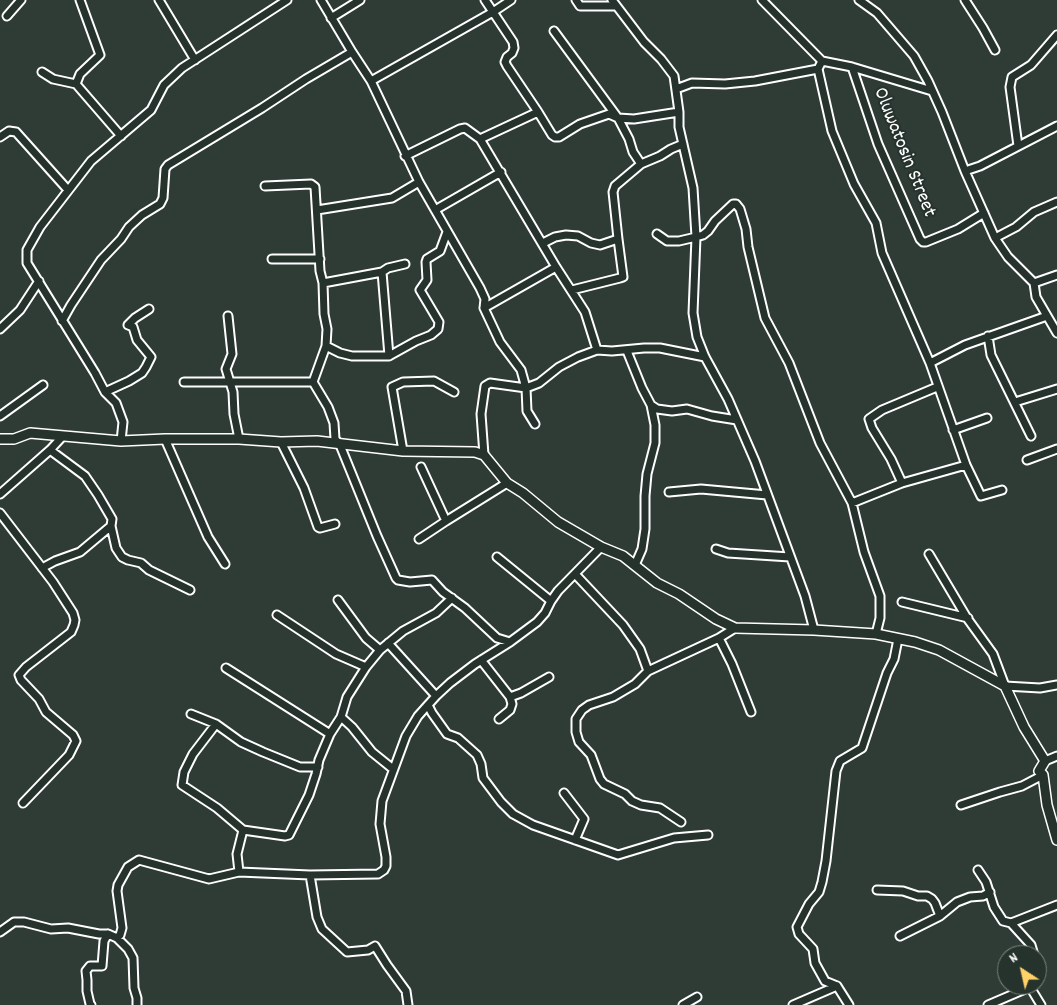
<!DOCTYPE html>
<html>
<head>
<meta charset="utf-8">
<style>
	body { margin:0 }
	#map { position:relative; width:1057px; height:1005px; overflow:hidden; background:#2f3b35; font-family:Dekko,sans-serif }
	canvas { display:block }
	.north { position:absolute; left:997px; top:945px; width:50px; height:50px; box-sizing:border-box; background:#26332d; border:1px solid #7d8581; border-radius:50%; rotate:325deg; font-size:14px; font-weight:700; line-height:20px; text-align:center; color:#fff }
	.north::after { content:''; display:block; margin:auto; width:18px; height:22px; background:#ffd166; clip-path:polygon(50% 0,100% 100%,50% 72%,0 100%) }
</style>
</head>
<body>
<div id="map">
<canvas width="1057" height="1005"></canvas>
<div class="north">N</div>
</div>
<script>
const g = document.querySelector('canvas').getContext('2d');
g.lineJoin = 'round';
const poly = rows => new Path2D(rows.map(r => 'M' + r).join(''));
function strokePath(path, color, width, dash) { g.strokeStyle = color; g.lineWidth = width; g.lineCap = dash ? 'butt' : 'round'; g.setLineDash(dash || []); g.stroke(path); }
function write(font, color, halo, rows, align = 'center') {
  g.font = font + ' Dekko,sans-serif'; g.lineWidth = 4; g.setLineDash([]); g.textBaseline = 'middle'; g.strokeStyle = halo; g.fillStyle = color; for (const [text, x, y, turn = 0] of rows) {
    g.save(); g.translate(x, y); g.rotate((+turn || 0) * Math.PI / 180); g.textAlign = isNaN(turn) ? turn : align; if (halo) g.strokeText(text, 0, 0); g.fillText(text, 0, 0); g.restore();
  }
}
const minor = poly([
	[80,0,100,55,80,74,76,84,121,136],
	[159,0,195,60],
	[321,0,352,52,371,81,419,182,480,288,485,299,484,308,500,342,521,370,526,388,527,411,535,424],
	[485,0,513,42,514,48,512,53,507,57,505,62,507,66,538,112,552,135,555,137,559,137,580,124,609,114,618,118,634,119,679,112],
	[576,0,580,6,615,6],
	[612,0,644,42,661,59,674,76,679,112,679,127,693,188,696,237,693,313,697,337,705,357,728,399,755,461,805,596,814,630],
	[762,0,822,61,852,67,932,91],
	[859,0,877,13,914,56,928,81,942,112,965,171,995,238,1008,257,1034,283,1036,297,1057,333],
	[965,0,983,28,995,50],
	[7,16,21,0],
	[331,18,360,0],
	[822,61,818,69,832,131,854,184,876,223,882,253,930,363,966,465,981,496,1002,490],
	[852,67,878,144,920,239,923,242,926,242,958,229,984,213],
	[42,72,53,79,76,84],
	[371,81,493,12,511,0],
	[676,89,692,83,725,84,755,81,818,69],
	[0,137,9,131,16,132,68,190],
	[480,139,556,267,585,312,597,350],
	[1018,146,1010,87,1012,77,1031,65,1057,35],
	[405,156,460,129,465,128,480,139,538,112],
	[641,164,660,156,671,149,683,144],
	[965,171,980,166,1057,126],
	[265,186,311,184,315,187,320,271,323,283,324,314,327,329,326,346,313,382],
	[317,210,392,198,419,182],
	[435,210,501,172],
	[657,234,667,241,679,241,696,237,703,235,708,231,715,221,733,204,736,204,740,209,746,229,748,247,765,318,789,363,820,443,852,503,864,552,880,596,880,618,876,634],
	[995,238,1016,227,1034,212,1057,202],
	[543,243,555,237,566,235,578,236,591,243,600,245,618,239,613,192,615,186,641,164,633,152,629,139,618,118,554,31],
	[272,259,320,259],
	[323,283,382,272],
	[1034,283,1057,275],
	[572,290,620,278,623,277,618,239],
	[484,308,556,267],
	[228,316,232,354,226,369,233,392,234,414,239,439],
	[62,321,71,305,101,260,121,239,129,227,142,215,160,204,163,198,165,169,168,165,262,108,306,79,352,52],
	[0,329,20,310,39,281],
	[988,336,991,355,1031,436],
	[326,346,340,353,352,356,389,356,416,341,431,335,438,329,439,322,420,290,427,280,426,262,427,259,440,251,447,232],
	[627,351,642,388,651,405,657,409,672,411,687,409,712,416,737,420],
	[389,356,382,272,388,268,405,264],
	[930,363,965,345,1047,316],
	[184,382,313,382],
	[313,382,328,407,334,423,335,439,340,445,377,536,396,578,398,580,410,582,432,580,443,592,465,608,497,638,510,642],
	[105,392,129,381,142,373,146,367,151,357,137,340,133,327,128,325,135,318,149,309],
	[1015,402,1057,389],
	[0,416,43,385],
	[953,430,987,418],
	[165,439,208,537,225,564],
	[121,441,123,422,116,403,105,392,95,373,27,263,27,250,40,227,91,161,151,110,164,85,182,68,287,0],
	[281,442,304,488,318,527,320,528,335,524],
	[403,451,392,387,403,382,434,381,454,392],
	[484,455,481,414,485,386,490,383,526,388,539,383,559,367,578,357,597,350,612,351,644,348,660,348,705,357],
	[1027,460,1057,449],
	[421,467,446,521],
	[902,483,891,459,872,428,869,419,882,410,937,387],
	[669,492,701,489,767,495],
	[0,494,50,450,62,437],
	[852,503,902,483,966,465],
	[0,513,53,582,73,613,75,620,74,625,71,632,26,667,19,675,21,680,39,699,46,712,73,735,76,741,69,755,23,803],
	[111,526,116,548,122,557,128,560,141,563,149,570,190,590],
	[419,539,446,521,507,483],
	[716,549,728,553,790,557],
	[929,554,967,618,993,654,1005,686,1040,688,1057,685],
	[497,557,551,601],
	[635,565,642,549,645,529,645,496,647,474,655,443,655,425,651,405],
	[42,568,55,561,80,552,111,526,112,519,98,495,85,476,50,450],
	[575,574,623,625,640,649,648,671],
	[338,600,366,638,380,650],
	[902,602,968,618],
	[719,638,732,664,751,712],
	[388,643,436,696],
	[481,660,510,697,512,704,510,710,499,719],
	[366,667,380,650,403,631,436,613,452,598],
	[226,668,330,734],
	[510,697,521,693,549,677],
	[428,705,432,713,447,734,458,738,477,755,481,764,483,778,501,802,513,814,533,825,618,855,674,838,708,835],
	[191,714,216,724,241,742,263,752,300,767,318,767],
	[341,717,352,727,372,752,393,769],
	[216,724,193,754,184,772,182,785,217,808,243,830,285,836,289,835,309,795,316,774,319,760,330,734,341,717,347,697,366,667,336,654,277,615],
	[1045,761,1057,756],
	[564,793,584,819,575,840],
	[961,805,1000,792,1022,786,1043,775],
	[681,822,660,808,641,805,632,801,625,794,604,784,600,779,591,755,579,742,576,732,576,719,582,710,589,705,613,697,635,684,648,671,719,638,735,628],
	[978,870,986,882,994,907,1003,921,1011,923,1031,945,1034,955],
	[239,872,237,854,243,830],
	[310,875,317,917,322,929,347,952,368,950,375,946,387,965,406,991,408,1005],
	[877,890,903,891,918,896,927,896,932,899,935,903,940,916],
	[1011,923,1057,905],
	[0,932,14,922,24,922,51,929,68,928,99,934,108,934,117,938,120,935,122,928,117,891,118,885,128,867,139,860,209,879,239,872,310,875,378,874,384,870,386,866,386,857,380,824,382,801,406,736,418,716,436,696,450,683,475,664,510,642,537,622,545,613,551,601,558,591,601,547],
	[900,936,940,916,957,902,970,897,983,896,990,892],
	[117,938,128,949,133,958,134,988,137,998,137,1005],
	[1037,965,1040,974,1037,981],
	[91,1005,90,1004,87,991,87,980,86,971,90,966,102,966,104,941,108,934],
	[683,1005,697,997],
	[793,1005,837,986],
	[849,1005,837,986,825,981,815,963,813,949,799,934,797,927,809,904,819,892,822,882,826,861,836,771,840,761,862,748,887,673,894,659,898,639],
	[988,1005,1030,987,1041,1005]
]);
const tertiary = poly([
	[0,439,14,439,30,433,121,441,165,439,239,439,281,442,317,441,403,451,475,452,484,455,507,483,523,493,558,522,601,547,623,556,657,583,679,594,716,619,735,628,814,630,876,634,915,642,939,650,1005,686,1024,727,1045,761,1039,771,1043,775,1047,805,1057,840]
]);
const streetNames = [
	["Oluwatosin Street",903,153,68]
];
strokePath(minor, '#fff', 11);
strokePath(tertiary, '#fff', 12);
strokePath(minor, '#26332d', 7);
strokePath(tertiary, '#26332d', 9);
write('20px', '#fff', '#26332d', streetNames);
</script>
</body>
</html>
